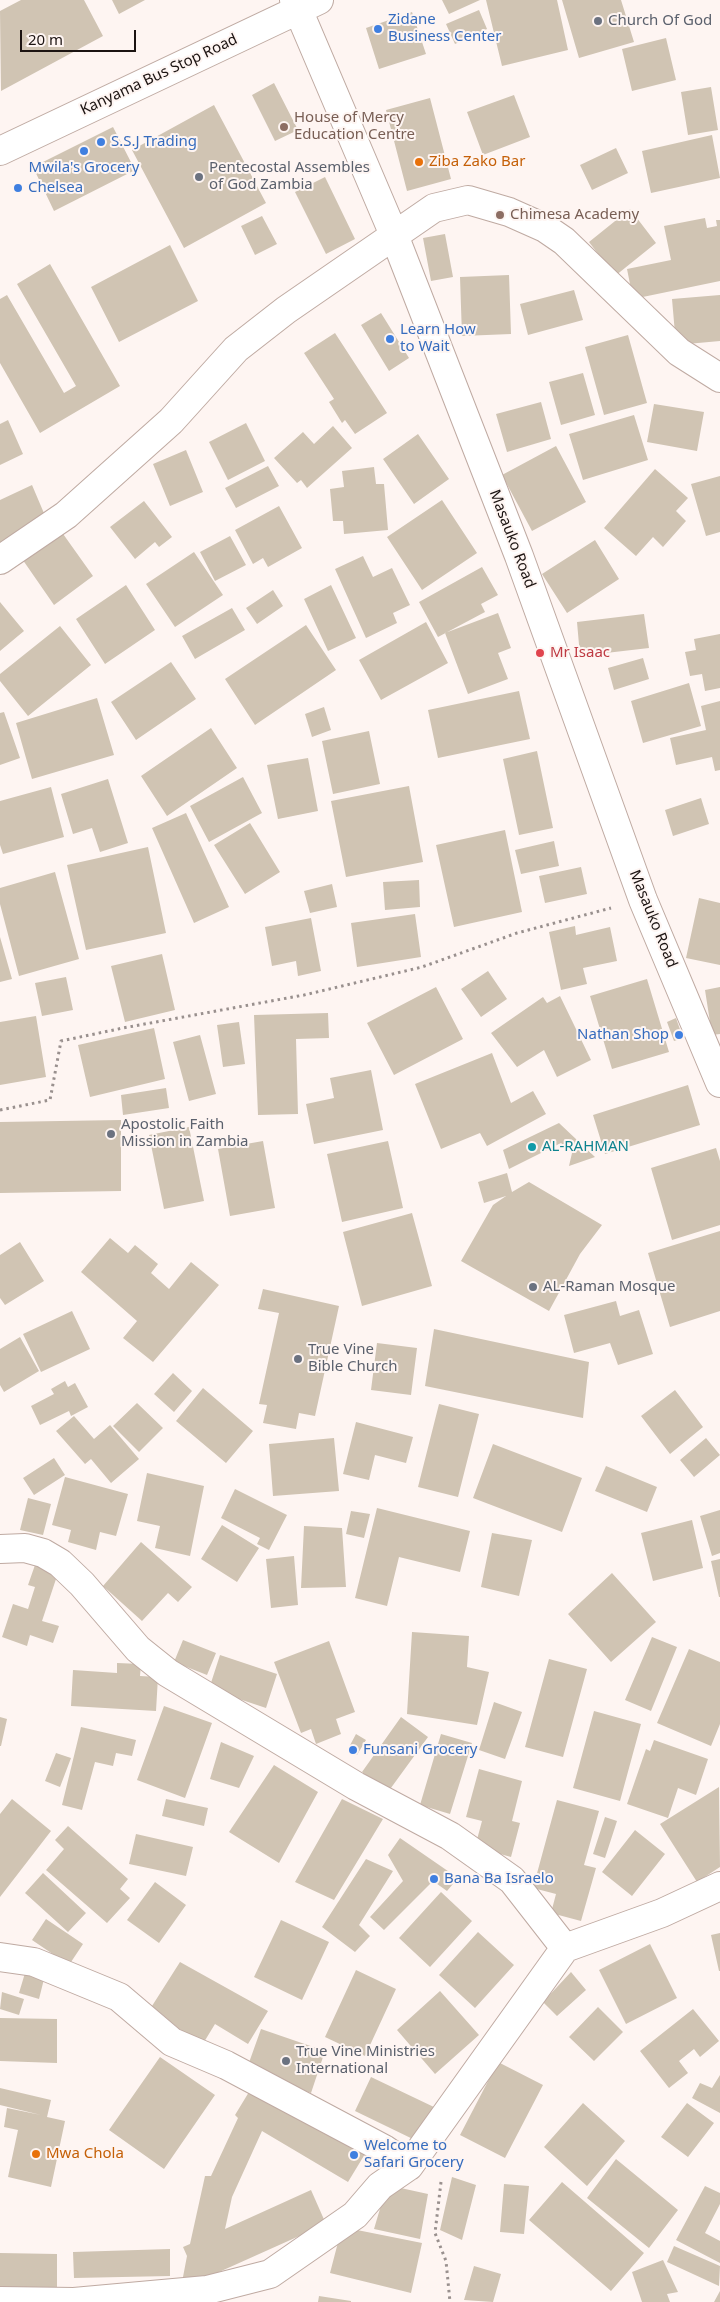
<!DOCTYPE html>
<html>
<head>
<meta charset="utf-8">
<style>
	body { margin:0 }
	#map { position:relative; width:720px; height:2302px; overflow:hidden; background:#fef5f2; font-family:"Noto Sans",sans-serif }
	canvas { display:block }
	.scale { position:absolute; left:20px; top:30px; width:116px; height:22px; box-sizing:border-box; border:2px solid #1c1412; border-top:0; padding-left:6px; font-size:15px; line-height:18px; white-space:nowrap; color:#1c1412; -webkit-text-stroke:4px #fef5f2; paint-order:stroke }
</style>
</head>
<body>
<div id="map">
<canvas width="720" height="2302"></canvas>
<div class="scale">20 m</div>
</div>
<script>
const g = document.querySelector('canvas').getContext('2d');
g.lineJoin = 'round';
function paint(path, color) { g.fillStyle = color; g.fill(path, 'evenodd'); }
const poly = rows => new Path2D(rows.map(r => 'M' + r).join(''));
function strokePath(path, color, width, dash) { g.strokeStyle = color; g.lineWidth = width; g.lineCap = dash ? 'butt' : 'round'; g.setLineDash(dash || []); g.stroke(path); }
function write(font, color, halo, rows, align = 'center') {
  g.font = font + ' "Noto Sans",sans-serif'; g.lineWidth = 4; g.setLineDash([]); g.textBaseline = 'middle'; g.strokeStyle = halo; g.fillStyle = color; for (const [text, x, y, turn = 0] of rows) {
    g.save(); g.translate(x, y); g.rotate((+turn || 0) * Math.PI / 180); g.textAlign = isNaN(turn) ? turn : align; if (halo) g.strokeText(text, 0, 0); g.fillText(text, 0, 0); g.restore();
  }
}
const building = poly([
	[21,0,84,0,103,36,1,91,0,11],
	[112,0,145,0,119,14],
	[442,0,480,0,449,14],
	[486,0,557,0,568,50,502,66],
	[562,0,621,0,634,42,579,58],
	[479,10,487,29,455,44,446,24],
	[412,12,426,54,379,69,366,28],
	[666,38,676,80,632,91,622,49],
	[274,83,298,130,275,141,252,95],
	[711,87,718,130,688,135,681,92],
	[514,95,530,137,483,155,467,112],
	[430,98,451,179,407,191,386,110],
	[214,105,266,203,184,248,132,150],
	[113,127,135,170,54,211,33,167],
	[712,135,720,178,651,193,642,151],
	[616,148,628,173,592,190,580,165],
	[325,177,355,239,326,254,295,192],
	[630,209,656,243,615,276,589,242],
	[262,216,277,244,255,255,241,226],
	[705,218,707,228,717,226,716,220,720,220,720,281,633,299,627,269,671,260,664,226],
	[445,234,453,277,431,281,423,238],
	[170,245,198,301,119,342,91,287],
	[50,264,120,386,40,433,0,363,0,299,7,295,64,393,76,386,17,284],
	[509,275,511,334,462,336,460,277],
	[574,290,583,320,528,335,520,304],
	[720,295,720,341,676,345,672,299],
	[381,313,409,358,389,371,361,325],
	[335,333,387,413,355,434,345,420,342,423,329,402,334,399,304,353],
	[628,335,647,403,604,415,585,347],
	[583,373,595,415,561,425,549,382],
	[541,402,551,439,507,452,496,414],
	[654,404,704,412,697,451,647,442],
	[634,415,648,460,583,480,569,434],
	[8,420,23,454,0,465,0,424],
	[246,423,265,461,228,480,209,442],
	[333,426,352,448,307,488,301,480,297,483,274,458,303,432,314,444],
	[418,434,449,479,414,504,383,459],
	[556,446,586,502,532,531,502,475],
	[186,450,203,492,170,506,153,464],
	[268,466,279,486,236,508,225,488],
	[374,467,376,484,384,484,388,530,344,534,343,521,333,521,330,489,344,487,342,471],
	[655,469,688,498,676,511,686,521,663,547,653,537,636,556,604,528],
	[720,476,720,532,706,536,691,484],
	[32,485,49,525,0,547,0,500],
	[442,500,477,553,422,590,387,537],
	[144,501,172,537,159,547,155,542,135,559,110,527],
	[279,506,302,548,268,567,263,558,253,564,235,530],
	[56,524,93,576,54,605,18,553],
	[230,536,246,565,215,581,200,552],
	[595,540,619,579,567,613,542,574],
	[194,552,223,595,175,627,146,584],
	[363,556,373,577,392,568,410,605,393,613,397,623,366,638,335,569],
	[482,567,498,595,481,604,485,612,438,637,419,602],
	[126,585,155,630,105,664,76,619],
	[331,585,356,638,328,651,304,599],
	[273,590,283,606,257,624,246,608],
	[0,602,24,631,0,651],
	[232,608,245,630,195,659,182,636],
	[498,613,511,648,498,653,508,679,468,694,445,633],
	[644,614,649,648,580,656,577,622],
	[426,622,448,663,381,700,359,660],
	[306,625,336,670,255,725,225,679],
	[60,626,91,665,28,716,0,681,0,674],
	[720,634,720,688,705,691,702,674,690,676,685,652,696,650,694,639],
	[643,658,649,679,614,690,608,668],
	[171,662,196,699,136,740,111,702],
	[689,683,701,726,643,743,631,701],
	[519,691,530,739,438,758,428,710],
	[97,698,114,755,32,779,16,723],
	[720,701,720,770,715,771,712,757,676,765,670,738,706,730,701,706],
	[324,707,331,730,312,737,305,714],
	[4,712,20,758,0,765,0,713],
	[211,728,237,768,167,816,141,776],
	[369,731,380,784,333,794,322,741],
	[537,751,553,828,519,835,503,759],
	[308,758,318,811,278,819,267,765],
	[243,777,262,813,209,842,190,806],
	[108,779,128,843,100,852,92,828,73,834,61,794],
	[409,786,423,862,346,877,331,801],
	[51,787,64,837,3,854,0,845,0,801],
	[701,798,709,824,673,836,665,810],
	[186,813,229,907,194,923,152,828],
	[250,823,280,872,245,894,214,845],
	[505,830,522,912,454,927,436,845],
	[554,841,559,866,521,874,515,850],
	[148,847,166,933,86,950,67,865],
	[581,867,587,894,545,903,539,876],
	[55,872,79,959,19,976,0,904,0,888],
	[419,880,420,907,385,910,383,882],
	[332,884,337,907,310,913,304,891],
	[699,898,720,903,720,965,686,958],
	[415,914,421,957,357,967,351,923],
	[311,918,321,971,298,976,296,961,272,966,265,927],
	[575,926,576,935,610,927,617,961,583,968,587,984,561,990,549,932],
	[0,937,12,979,0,982],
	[162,954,175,1010,125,1022,111,966],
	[488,971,507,999,481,1017,461,989],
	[66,977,73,1010,42,1016,35,983],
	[647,979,669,1052,612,1069,590,996],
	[436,987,463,1039,394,1075,367,1023],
	[720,987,720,1034,712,1035,705,990],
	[560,996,591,1060,557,1077,544,1050,517,1067,491,1033,543,997,547,1003],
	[328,1013,329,1038,296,1039,298,1114,258,1115,254,1015],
	[36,1016,46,1077,0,1085,0,1022],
	[676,1018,683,1038,674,1041,667,1022],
	[239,1022,245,1064,223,1067,217,1025],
	[154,1028,165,1079,90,1097,78,1045],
	[200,1035,216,1094,189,1101,173,1042],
	[492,1053,511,1103,533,1091,546,1114,487,1146,480,1133,441,1149,415,1084],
	[371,1070,383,1130,314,1144,306,1104,334,1098,330,1078],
	[688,1085,700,1125,605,1154,593,1115],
	[166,1088,169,1108,123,1115,121,1095],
	[121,1120,121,1191,0,1193,0,1122],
	[559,1123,595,1157,569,1166,572,1153,561,1143,509,1169,503,1150],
	[189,1127,204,1201,164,1209,149,1135],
	[263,1141,275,1208,230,1216,218,1149],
	[388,1141,403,1208,342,1222,327,1154],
	[716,1148,720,1161,720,1225,672,1240,651,1168],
	[507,1173,512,1192,529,1182,602,1225,580,1254,549,1311,461,1261,493,1205,506,1196,484,1203,478,1182],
	[412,1213,432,1286,362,1306,343,1232],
	[720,1231,720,1311,670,1327,648,1253],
	[110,1238,128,1253,135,1245,158,1264,151,1273,169,1289,191,1262,219,1285,153,1362,123,1338,137,1321,81,1272],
	[20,1242,44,1281,5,1305,0,1298,0,1255],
	[263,1289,339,1306,315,1416,299,1413,296,1429,263,1423,267,1405,259,1404,279,1313,258,1309],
	[616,1301,620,1316,639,1310,653,1354,618,1365,610,1343,574,1353,564,1315],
	[72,1311,90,1349,41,1372,23,1334],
	[434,1329,589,1362,583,1418,425,1386],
	[20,1337,39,1371,4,1392,0,1385,0,1349],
	[377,1343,417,1348,411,1395,371,1390],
	[173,1373,192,1391,174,1412,154,1394],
	[65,1381,68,1387,75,1383,88,1407,71,1416,69,1411,40,1425,31,1406,54,1394,51,1389],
	[203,1388,253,1431,226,1463,176,1421],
	[675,1390,703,1427,670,1454,641,1416],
	[137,1403,163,1428,139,1452,113,1426],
	[439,1404,479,1414,458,1497,418,1487],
	[74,1416,94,1439,110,1425,139,1459,111,1483,91,1459,85,1464,56,1431],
	[356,1422,413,1437,406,1463,375,1455,369,1480,343,1474],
	[334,1438,339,1491,273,1496,269,1444],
	[706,1438,720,1455,694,1477,680,1460],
	[493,1444,582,1478,562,1532,473,1498],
	[54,1458,65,1475,34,1495,23,1478],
	[606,1466,657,1487,647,1512,595,1491],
	[147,1473,204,1486,190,1556,155,1548,160,1526,137,1521],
	[65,1477,128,1494,116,1536,100,1532,96,1550,68,1542,71,1530,52,1525],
	[235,1489,287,1515,269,1550,257,1544,260,1538,221,1518],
	[28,1498,51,1504,43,1535,20,1530],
	[377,1508,470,1531,460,1572,399,1557,387,1606,355,1598],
	[720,1510,720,1553,712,1556,700,1516],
	[351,1511,370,1514,364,1538,346,1534],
	[692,1520,703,1568,653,1581,641,1533],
	[222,1525,259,1548,237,1582,201,1559],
	[304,1526,342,1528,346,1587,301,1588],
	[492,1533,532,1540,519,1596,481,1587],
	[141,1542,192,1587,178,1602,168,1593,142,1621,103,1586],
	[294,1556,298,1605,271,1608,266,1559],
	[720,1559,720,1597,719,1597,711,1561],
	[35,1565,58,1573,42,1621,59,1626,53,1643,30,1635,27,1646,2,1637,13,1604,28,1609,35,1587,28,1585],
	[612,1573,656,1622,611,1662,568,1614],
	[412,1632,469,1636,467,1667,489,1672,477,1725,407,1714],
	[652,1637,677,1647,651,1711,625,1700],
	[183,1640,216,1653,207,1675,174,1662],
	[329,1641,355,1712,336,1719,341,1734,316,1744,311,1729,301,1733,274,1662],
	[689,1649,720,1662,720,1724,711,1746,657,1723],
	[220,1655,277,1674,266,1708,209,1689],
	[549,1659,587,1669,563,1757,525,1747],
	[117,1663,141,1664,140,1676,158,1677,156,1711,71,1706,73,1670,117,1673],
	[494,1702,522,1712,505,1759,479,1750],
	[164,1706,212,1723,185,1798,137,1780],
	[594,1711,641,1724,620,1801,573,1788],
	[0,1717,7,1719,1,1746,0,1746],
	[401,1717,428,1737,388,1792,362,1772],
	[81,1727,136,1740,132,1756,116,1753,113,1766,95,1762,82,1810,62,1805],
	[356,1734,366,1740,357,1755,348,1749],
	[441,1734,472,1743,450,1814,420,1805],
	[654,1740,708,1759,696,1795,678,1788,668,1818,627,1804,646,1749,650,1751],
	[221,1742,254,1756,239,1788,210,1779],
	[56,1753,71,1758,60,1787,45,1781],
	[274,1765,318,1792,279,1863,229,1832],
	[479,1769,522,1781,512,1821,520,1823,511,1857,475,1847,482,1821,466,1817],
	[719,1787,720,1867,697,1882,660,1824],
	[12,1799,51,1831,0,1897,0,1814],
	[166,1799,208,1808,204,1826,162,1816],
	[342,1799,383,1819,334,1900,295,1882],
	[557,1800,599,1811,584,1865,596,1868,581,1921,551,1913,556,1894,533,1888],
	[605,1817,617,1821,605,1858,593,1854],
	[68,1826,128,1879,120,1889,130,1898,107,1923,46,1870,64,1849,55,1840],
	[635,1830,665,1854,632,1896,602,1872],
	[136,1834,193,1847,186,1876,129,1864],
	[400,1838,458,1878,447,1891,433,1881,384,1930,370,1917,403,1881,388,1855],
	[366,1859,393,1871,359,1925,370,1936,355,1952,322,1927],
	[43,1873,86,1913,68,1932,25,1893],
	[155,1882,186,1905,159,1943,127,1920],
	[441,1892,472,1921,430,1967,399,1938],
	[46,1919,83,1944,69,1965,32,1940],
	[281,1920,329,1942,302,2000,254,1977],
	[478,1932,514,1965,475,2008,439,1975],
	[720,1933,720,1971,719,1971,711,1935],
	[650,1944,677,1998,626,2024,599,1970],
	[180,1962,268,2011,248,2044,215,2024,201,2047,152,2006],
	[356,1970,396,1989,365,2056,325,2037],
	[571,1972,586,1990,557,2016,543,2002],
	[25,1973,44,1979,39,1999,19,1993],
	[440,1991,479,2035,435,2074,397,2030],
	[2,1992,24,1999,19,2015,0,2009],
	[598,2007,623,2032,594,2061,569,2037],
	[693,2009,719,2041,700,2057,694,2049,679,2061,688,2073,669,2088,640,2051],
	[0,2018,57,2019,57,2063,0,2061],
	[261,2029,325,2051,311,2093,246,2071],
	[160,2057,215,2095,164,2169,109,2130],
	[498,2062,543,2085,505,2158,460,2135],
	[720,2075,720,2113,692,2098,700,2083,712,2088],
	[371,2077,436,2108,419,2142,355,2111],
	[252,2087,365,2154,348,2182,262,2131,232,2197,225,2229,311,2190,326,2224,199,2281,183,2277,187,2256,183,2247,190,2244,205,2176,211,2176,238,2118,235,2115],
	[0,2088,51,2100,47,2117,65,2121,51,2187,8,2177,18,2130,4,2127,7,2108,41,2115,0,2105],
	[583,2103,625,2141,587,2186,544,2147],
	[687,2103,714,2123,688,2157,661,2137],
	[616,2159,678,2210,649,2248,587,2198],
	[452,2177,476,2185,462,2240,440,2230],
	[562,2182,644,2253,611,2291,529,2220],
	[504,2184,529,2186,524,2234,500,2232],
	[387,2185,428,2194,420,2239,374,2229],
	[705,2186,720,2193,720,2204,705,2233,720,2241,720,2263,676,2240],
	[342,2227,422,2243,411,2293,330,2273],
	[674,2246,720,2266,719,2286,667,2262],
	[170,2249,170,2276,74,2278,73,2252],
	[0,2253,57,2254,57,2288,0,2288],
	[663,2260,678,2292,667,2294,670,2302,642,2302,632,2272],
	[474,2266,501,2274,493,2302,464,2300],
	[720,2291,720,2302,714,2302],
	[319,2296,351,2301,351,2302,318,2302]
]);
const path = poly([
	[0,1110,50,1100,61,1041,123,1028,304,995,422,967,517,933,611,908],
	[441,2182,435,2233,446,2261,450,2302]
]);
const street = poly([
	[294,0,394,235,519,556,643,900,720,1083],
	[0,151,319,0],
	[0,560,66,515,171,421,236,349,286,310,434,208,468,200,509,212,545,228,564,241,679,352,720,378],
	[0,1549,25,1548,43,1553,60,1563,82,1584,138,1649,168,1673,356,1786,450,1836,512,1880,565,1948],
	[0,1957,34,1962,119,1997,172,2042,226,2065,384,2149,409,2166],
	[0,2301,74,2302,207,2290,270,2274,355,2215,380,2186,409,2166,565,1948,662,1913,720,1886]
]);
const markers = [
	[598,21,5,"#6b7280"],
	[378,29,5,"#3f7fe0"],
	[284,127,5,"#8d6e63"],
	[101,142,5,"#3f7fe0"],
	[84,151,5,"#3f7fe0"],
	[419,162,5,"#e8710a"],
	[199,177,5,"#6b7280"],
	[18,188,5,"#3f7fe0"],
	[500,215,5,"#8d6e63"],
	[390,339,5,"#3f7fe0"],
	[540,653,5,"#e0444e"],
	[679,1035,5,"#3f7fe0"],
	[111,1134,5,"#6b7280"],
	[532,1147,5,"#0f9aa8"],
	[533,1287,5,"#6b7280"],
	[298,1359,5,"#6b7280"],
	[353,1750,5,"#3f7fe0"],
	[434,1879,5,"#3f7fe0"],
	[286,2061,5,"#6b7280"],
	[36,2154,5,"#e8710a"],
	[354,2155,5,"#3f7fe0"]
];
const shopNames = [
	["Zidane",388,20],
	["Business Center",388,37],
	["S.S.J Trading",111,142],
	["Mwila's Grocery",84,168,"center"],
	["Chelsea",28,188],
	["Learn How",400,330],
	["to Wait",400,347],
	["Nathan Shop",669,1035,"right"],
	["Funsani Grocery",363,1750],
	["Bana Ba Israelo",444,1879],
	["Welcome to",364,2146],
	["Safari Grocery",364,2163]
];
const worshipNames = [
	["Church Of God",608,21],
	["Pentecostal Assembles",209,168],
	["of God Zambia",209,185],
	["Apostolic Faith",121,1125],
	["Mission in Zambia",121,1142],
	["AL-Raman Mosque",543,1287],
	["True Vine",308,1350],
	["Bible Church",308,1367],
	["True Vine Ministries",296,2052],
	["International",296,2069]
];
const streetNames = [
	["Kanyama Bus Stop Road",159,75,-25],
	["Masauko Road",512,539,69],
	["Masauko Road",653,919,68]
];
const educationNames = [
	["House of Mercy",294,118],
	["Education Centre",294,135],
	["Chimesa Academy",510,215]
];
const foodNames = [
	["Ziba Zako Bar",429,162],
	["Mwa Chola",46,2154]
];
const healthNames = [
	["Mr Isaac",550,653]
];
const cultureNames = [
	["AL-RAHMAN",542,1147]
];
paint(building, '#d0c4b3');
strokePath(street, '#bfaaa2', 30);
strokePath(path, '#99908e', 3, [2.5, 4]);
strokePath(street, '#fff', 28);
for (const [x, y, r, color] of markers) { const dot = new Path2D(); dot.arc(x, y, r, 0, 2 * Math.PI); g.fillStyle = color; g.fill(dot); strokePath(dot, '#fef5f2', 2); }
write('15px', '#366cbe', '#fef5f2', shopNames, 'left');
write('15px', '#5b616d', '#fef5f2', worshipNames, 'left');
write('15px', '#1c1412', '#fef5f2', streetNames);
write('15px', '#785e54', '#fef5f2', educationNames, 'left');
write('15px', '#c56008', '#fef5f2', foodNames, 'left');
write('15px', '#be3a42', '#fef5f2', healthNames, 'left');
write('15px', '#0d838f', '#fef5f2', cultureNames, 'left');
</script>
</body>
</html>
